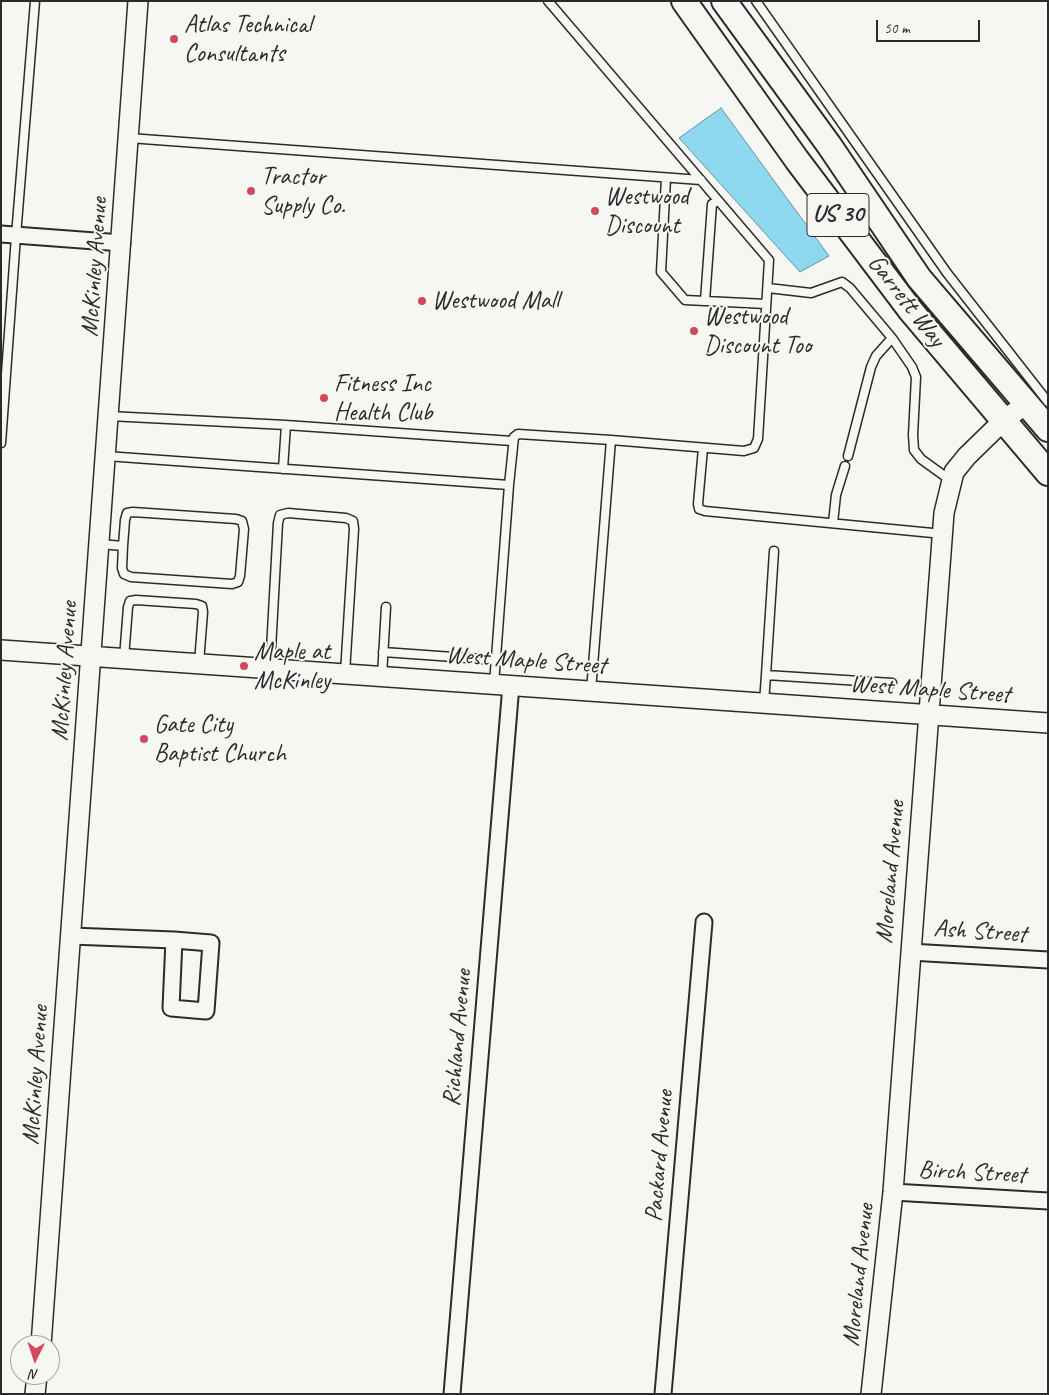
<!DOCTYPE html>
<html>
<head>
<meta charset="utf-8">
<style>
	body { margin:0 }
	#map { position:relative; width:1049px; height:1395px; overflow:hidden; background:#f6f6f2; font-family:Caveat,sans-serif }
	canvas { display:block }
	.frame { position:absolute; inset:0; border:2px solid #2b2b2b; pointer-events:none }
	.north { position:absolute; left:10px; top:1335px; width:50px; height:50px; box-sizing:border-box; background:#f6f6f2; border:1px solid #a5a5a2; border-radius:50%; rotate:184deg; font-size:14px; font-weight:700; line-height:20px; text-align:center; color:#2b2b2b }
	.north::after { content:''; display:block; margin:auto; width:18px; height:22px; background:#d1495b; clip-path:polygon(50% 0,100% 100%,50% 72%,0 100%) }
	.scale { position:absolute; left:876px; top:20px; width:104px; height:22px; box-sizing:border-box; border:2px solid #2b2b2b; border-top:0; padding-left:6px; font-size:15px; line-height:18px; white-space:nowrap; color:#2b2b2b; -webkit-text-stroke:4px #f6f6f2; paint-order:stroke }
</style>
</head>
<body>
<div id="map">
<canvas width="1049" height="1395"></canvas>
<div class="frame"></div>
<div class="north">N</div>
<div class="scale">50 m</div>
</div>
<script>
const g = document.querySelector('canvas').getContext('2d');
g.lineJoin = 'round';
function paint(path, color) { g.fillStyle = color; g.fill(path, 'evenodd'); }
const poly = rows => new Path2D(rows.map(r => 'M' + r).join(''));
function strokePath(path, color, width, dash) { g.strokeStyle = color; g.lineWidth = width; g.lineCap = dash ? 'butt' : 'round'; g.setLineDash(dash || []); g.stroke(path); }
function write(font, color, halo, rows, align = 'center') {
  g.font = font + ' Caveat,sans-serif'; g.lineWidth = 4; g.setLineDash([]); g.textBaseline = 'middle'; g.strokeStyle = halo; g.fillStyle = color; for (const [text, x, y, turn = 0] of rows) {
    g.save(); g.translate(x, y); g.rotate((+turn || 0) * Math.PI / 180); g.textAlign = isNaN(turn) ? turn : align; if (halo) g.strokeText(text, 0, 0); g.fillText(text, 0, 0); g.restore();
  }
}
const water = poly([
	[721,108,829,256,800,272,679,138,721,108]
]);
const service = poly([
	[548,1,769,260,758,439,754,448,744,451,611,440,591,691],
	[756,1,947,273,1048,402],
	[129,138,701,180],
	[666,178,661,272,685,300,766,304],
	[768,288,811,293,842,282,850,288,892,338,912,367,916,377,913,435,914,450,921,459,950,480],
	[705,301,712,204,718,201],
	[109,416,286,425,512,441],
	[1,443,16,236,35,1],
	[703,448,698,504,699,509,705,511,943,534],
	[106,456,509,485],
	[848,456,871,367,876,356,892,338],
	[283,469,286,425],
	[833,523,836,495,845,466],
	[100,544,123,546,122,568,124,574,131,577,232,584,238,582,240,576,244,529,242,521,236,519,133,512,127,513,125,520,123,546],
	[383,652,496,660],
	[124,658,128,607,130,601,136,600,196,604,202,606,203,612,199,663],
	[270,668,278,523,280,515,288,513,346,518,353,521,354,529,345,673],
	[766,675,774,551],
	[382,676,386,607],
	[494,684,509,485,514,437,518,434,611,440],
	[764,703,766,675,892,683]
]);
const minor = poly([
	[1,234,122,243],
	[71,936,174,940],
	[174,940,211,943,206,1011,171,1008,174,940],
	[910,952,1048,960],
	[893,1192,1048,1201],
	[452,1394,511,685],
	[663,1394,704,922]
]);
const tertiary = poly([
	[1,650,1048,723],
	[41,1345,138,1],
	[35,1394,37,1375],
	[871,1394,893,1192,944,513,954,472,967,456,1004,420,1026,404]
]);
const primary = poly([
	[684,1,797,160,911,311,1048,473],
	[724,1,829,145,919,278,1048,429]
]);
const markers = [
	[174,39,5,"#d1495b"],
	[251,191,5,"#d1495b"],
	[595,211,5,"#d1495b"],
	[422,301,5,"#d1495b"],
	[694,331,5,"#d1495b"],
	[324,398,5,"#d1495b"],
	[244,666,5,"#d1495b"],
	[144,739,5,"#d1495b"]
];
const shields = [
	[838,215,62]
];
const shieldNames = [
	["US 30",838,215]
];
const poiNames = [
	["Atlas Technical",184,25],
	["Consultants",184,54],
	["Tractor",261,177],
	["Supply Co.",261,206],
	["Westwood",605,197],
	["Discount",605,226],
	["Westwood Mall",432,301],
	["Westwood",704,317],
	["Discount Too",704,346],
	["Fitness Inc",334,384],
	["Health Club",334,413],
	["Maple at",254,652],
	["McKinley",254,681],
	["Gate City",154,725],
	["Baptist Church",154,754]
];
const streetNames = [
	["McKinley Avenue",95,267,-86],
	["Garrett Way",906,301,52],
	["West Maple Street",526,661,4],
	["McKinley Avenue",65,671,-86],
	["West Maple Street",930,690,4],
	["Moreland Avenue",891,872,-85],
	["Ash Street",980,932,4],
	["Richland Avenue",458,1038,-85],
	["McKinley Avenue",36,1075,-86],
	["Packard Avenue",660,1156,-85],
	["Birch Street",972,1173,3],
	["Moreland Avenue",859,1275,-84]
];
paint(water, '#8ed8f0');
strokePath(water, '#6693a1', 1);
strokePath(service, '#2b2b2b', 11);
strokePath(minor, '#2b2b2b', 19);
strokePath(tertiary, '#2b2b2b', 22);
strokePath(primary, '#2b2b2b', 28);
strokePath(service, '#f6f6f2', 8);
strokePath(minor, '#f6f6f2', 15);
strokePath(tertiary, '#f6f6f2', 19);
strokePath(primary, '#f6f6f2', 24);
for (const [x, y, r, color] of markers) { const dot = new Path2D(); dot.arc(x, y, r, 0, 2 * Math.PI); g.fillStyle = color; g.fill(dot); strokePath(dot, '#f6f6f2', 2); }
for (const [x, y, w] of shields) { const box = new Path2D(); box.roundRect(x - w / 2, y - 21.5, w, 43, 4); g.fillStyle = '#f6f6f2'; g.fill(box); strokePath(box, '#2b2b2b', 1); }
write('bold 24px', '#2b2b2b', null, shieldNames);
write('25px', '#2b2b2b', '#f6f6f2', poiNames, 'left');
write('25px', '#2b2b2b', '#f6f6f2', streetNames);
</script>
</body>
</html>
